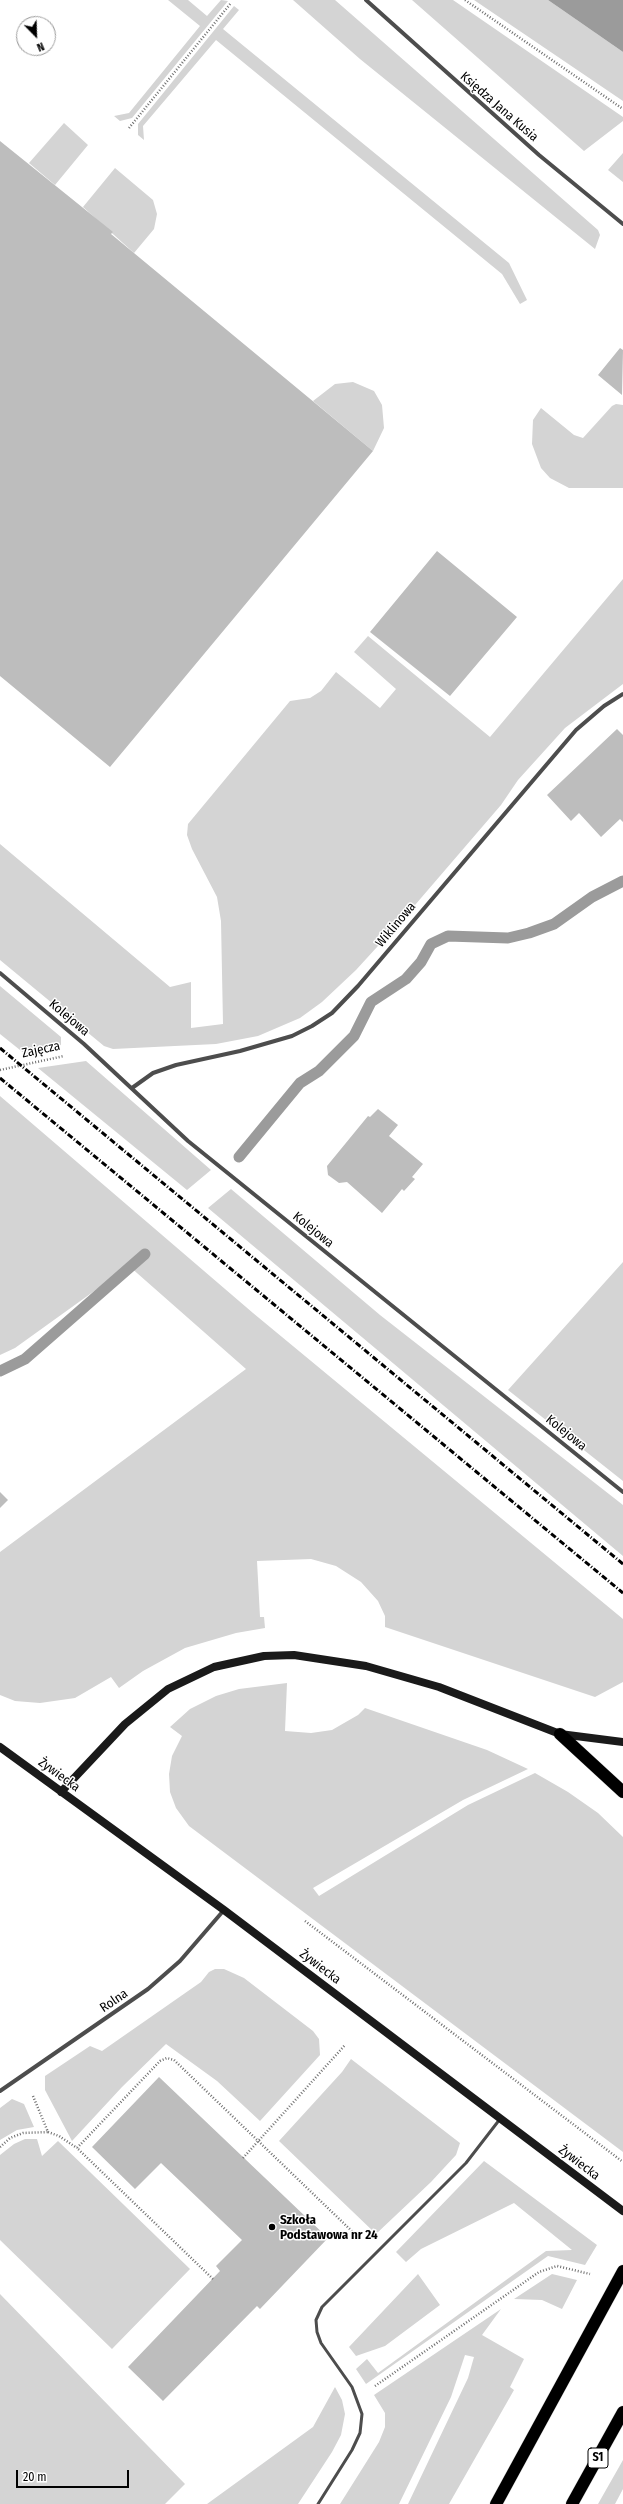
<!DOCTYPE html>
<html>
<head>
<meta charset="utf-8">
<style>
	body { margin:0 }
	#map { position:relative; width:623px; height:2504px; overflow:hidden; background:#fff; font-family:"Fira Sans Condensed",sans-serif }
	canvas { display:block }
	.north { position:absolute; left:16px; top:16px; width:40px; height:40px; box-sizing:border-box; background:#fff; border:1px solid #999; border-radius:50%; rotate:157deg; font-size:11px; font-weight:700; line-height:16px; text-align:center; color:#000 }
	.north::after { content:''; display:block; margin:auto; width:14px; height:18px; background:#000; clip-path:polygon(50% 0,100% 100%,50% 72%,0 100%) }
	.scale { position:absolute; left:16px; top:2470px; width:113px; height:18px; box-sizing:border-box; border:2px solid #000; border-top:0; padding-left:5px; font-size:12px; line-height:14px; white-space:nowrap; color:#000; -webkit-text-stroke:3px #fff; paint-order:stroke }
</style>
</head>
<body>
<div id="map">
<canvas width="623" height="2504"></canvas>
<div class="north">N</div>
<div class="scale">20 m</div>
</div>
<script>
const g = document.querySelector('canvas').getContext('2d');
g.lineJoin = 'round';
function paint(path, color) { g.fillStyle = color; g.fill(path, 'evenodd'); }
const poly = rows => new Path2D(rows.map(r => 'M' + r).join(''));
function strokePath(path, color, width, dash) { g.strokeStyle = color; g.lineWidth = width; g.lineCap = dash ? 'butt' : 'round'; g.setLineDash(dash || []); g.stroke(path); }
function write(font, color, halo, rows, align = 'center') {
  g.font = font + ' "Fira Sans Condensed",sans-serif'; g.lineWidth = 3; g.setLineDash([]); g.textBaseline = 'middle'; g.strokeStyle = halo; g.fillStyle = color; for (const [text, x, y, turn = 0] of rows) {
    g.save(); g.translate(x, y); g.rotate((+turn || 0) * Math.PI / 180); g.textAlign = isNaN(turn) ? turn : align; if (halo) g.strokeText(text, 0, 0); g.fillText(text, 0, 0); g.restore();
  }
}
const green = poly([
	[168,0,188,0,207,16,221,0,228,1,132,118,120,121,114,116,129,113,200,26],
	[293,0,335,0,598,230,600,235,595,249,360,59],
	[412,0,453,0,623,117,623,121,584,151],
	[474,0,548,0,623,52,623,101],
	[234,6,239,10,223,29,509,263,527,300,520,304,502,274,216,40,143,126,144,140,138,135,138,124],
	[64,123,88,145,55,185,29,163],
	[623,153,623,182,608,170],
	[115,168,153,200,157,214,154,229,134,253,83,207],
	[353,382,374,391,382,405,384,428,373,451,313,401,335,384],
	[616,404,623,405,623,488,569,488,550,478,541,468,532,444,533,420,541,408,574,435,583,438,612,406],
	[623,579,623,684,565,728,518,780,501,805,409,912,356,970,322,1002,300,1018,258,1036,216,1044,113,1049,104,1046,0,960,0,844,170,987,191,982,191,1028,223,1024,221,921,217,897,192,849,187,835,188,824,290,701,310,698,321,691,336,672,380,708,396,689,354,652,368,636,490,737],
	[0,986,61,1037,61,1045,25,1054,0,1034],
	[86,1061,211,1170,187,1190,38,1068],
	[0,1096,253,1313,623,1619,623,1682,595,1697,385,1627,385,1616,378,1601,361,1582,336,1566,311,1559,257,1561,260,1617,264,1617,265,1628,236,1633,185,1648,143,1671,119,1688,111,1677,75,1698,40,1703,15,1701,0,1695,0,1552,246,1369,129,1266,15,1348,0,1355],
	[231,1189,380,1315,623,1505,623,1556,208,1208],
	[623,1262,623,1481,508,1390],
	[287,1683,285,1731,311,1733,332,1730,358,1715,365,1708,487,1750,528,1769,463,1800,313,1888,319,1896,468,1805,535,1773,568,1792,598,1813,623,1837,623,2152,189,1826,176,1808,170,1792,169,1774,172,1756,182,1736,170,1727,190,1709,216,1696,239,1689],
	[215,1969,224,1969,244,1978,313,2031,319,2039,320,2055,260,2121,217,2081,166,2044,122,2087,72,2141,45,2090,45,2076,90,2046,102,2051,201,1982,209,1972],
	[351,2059,460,2143,456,2155,431,2182,376,2234,279,2141,342,2072],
	[12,2099,24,2104,34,2127,17,2130,0,2140,0,2108],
	[25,2139,37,2139,42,2156,58,2141,190,2269,112,2349,0,2240,0,2155,14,2144],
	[484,2161,597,2245,585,2265,548,2256,366,2384,356,2369,367,2359,378,2373,546,2251,572,2250,514,2203,421,2249,406,2262,396,2252],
	[418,2274,440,2305,385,2346,356,2356,349,2347],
	[552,2274,577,2280,562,2309,542,2300,514,2299],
	[0,2294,185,2484,165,2504,0,2504],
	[501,2309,482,2335,524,2359,510,2387,514,2390,449,2504,408,2504,468,2378,474,2357,465,2355,451,2397,399,2504,340,2504,379,2442,385,2427,385,2413,374,2395],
	[335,2387,342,2400,345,2414,341,2435,332,2452,298,2504,207,2504,313,2427],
	[623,2460,623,2489,615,2504,598,2504]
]);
const water = poly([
	[548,0,623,0,623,52]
]);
const stream = poly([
	[239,1157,300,1083,319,1071,354,1036,371,1002,406,979,421,962,431,944,448,936,508,938,529,933,554,924,592,897,623,881],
	[0,1371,25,1359,145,1254]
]);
const building = poly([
	[0,141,113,232,111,234,373,451,110,767,0,676],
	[620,348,623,350,622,395,598,375],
	[437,551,517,617,450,696,370,632],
	[617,729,623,735,623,822,620,819,601,837,579,813,571,821,547,795],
	[378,1109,398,1125,389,1136,423,1164,412,1177,415,1179,404,1191,402,1189,382,1213,347,1182,339,1183,328,1175,327,1166,368,1116,370,1117],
	[0,1492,8,1500,0,1508],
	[159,2077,328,2238,260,2309,257,2306,163,2401,128,2367,220,2271,216,2266,242,2240,161,2163,135,2189,92,2147]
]);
const path = poly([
	[465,0,623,109],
	[129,128,231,3],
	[0,1070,64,1056],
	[305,1921,623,2162],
	[33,2096,48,2132,59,2136,77,2148],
	[0,2147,10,2138,23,2133,48,2132],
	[243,2158,345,2045],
	[213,2279,77,2148,160,2061,167,2058,174,2060,359,2238],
	[375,2386,539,2272,557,2266,590,2274]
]);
const lane = poly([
	[318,2504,352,2450,360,2433,362,2414,352,2387,321,2343,317,2332,316,2320,322,2307,466,2163,500,2119]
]);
const street = poly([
	[366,0,539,155,623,224],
	[0,973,84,1044,188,1141,623,1492],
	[132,1088,153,1073,176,1065,240,1051,292,1036,312,1026,332,1013,358,986,576,730,604,706,623,694],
	[0,2091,148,1989,180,1961,224,1910]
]);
const secondary = poly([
	[0,1747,224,1910,623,2211],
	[61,1792,125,1724,168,1689,214,1667,264,1656,294,1655,366,1666,439,1687,560,1734,623,1742]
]);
const highway = poly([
	[560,1734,623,1792],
	[496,2504,623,2271],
	[572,2504,623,2412]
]);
const rail = poly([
	[0,1048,623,1564],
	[0,1078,623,1593]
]);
const markers = [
	[272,2227,4,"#000"]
];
const shields = [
	[598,2458,20]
];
const shieldNames = [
	["S1",598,2458]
];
const streetNames = [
	["Księdza Jana Kusia",499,107,41],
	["Wiklinowa",396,925,-50],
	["Kolejowa",69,1018,40],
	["Zajęcza",41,1050,-12],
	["Kolejowa",313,1230,39],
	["Kolejowa",566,1433,39],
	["Żywiecka",59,1775,36],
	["Żywiecka",320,1967,37],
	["Rolna",114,2001,-34],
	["Żywiecka",579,2163,37]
];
const poiNames = [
	["Szkoła",280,2220],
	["Podstawowa nr 24",280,2235]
];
paint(green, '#d4d4d4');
paint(water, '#9b9b9b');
strokePath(stream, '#9b9b9b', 11);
paint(building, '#bdbdbd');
strokePath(highway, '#dbdbdb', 13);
strokePath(path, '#6f6f6f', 2.5, [1, 2]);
strokePath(lane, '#4d4d4d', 3);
strokePath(street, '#4d4d4d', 4);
strokePath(secondary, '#1a1a1a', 8);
strokePath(highway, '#000', 12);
strokePath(rail, '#000', 3, [6, 2, 1, 2]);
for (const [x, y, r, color] of markers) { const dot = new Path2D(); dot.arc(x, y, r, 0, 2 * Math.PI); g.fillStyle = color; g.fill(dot); strokePath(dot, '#fff', 1.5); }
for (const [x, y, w] of shields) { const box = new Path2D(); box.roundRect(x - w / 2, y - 10, w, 20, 3); g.fillStyle = '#fff'; g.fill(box); strokePath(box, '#000', 1); }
write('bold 12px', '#000', null, shieldNames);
write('13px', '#000', '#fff', streetNames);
write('bold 13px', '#000', '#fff', poiNames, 'left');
</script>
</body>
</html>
